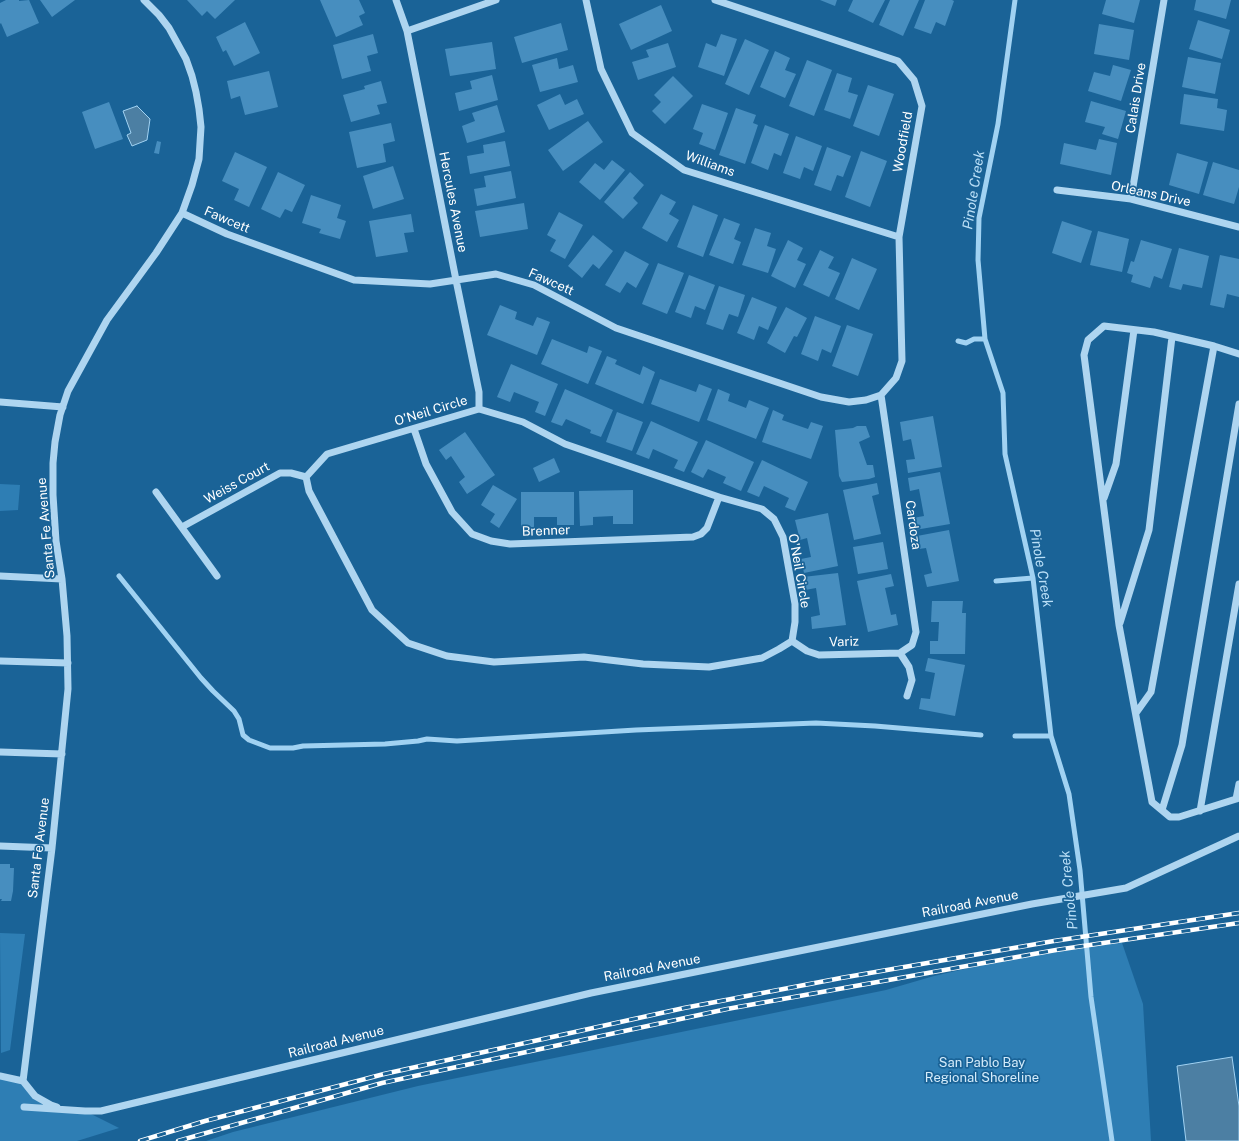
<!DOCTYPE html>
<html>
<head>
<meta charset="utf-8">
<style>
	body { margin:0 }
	canvas { display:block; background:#1a6397 }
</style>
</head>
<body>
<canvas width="1239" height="1141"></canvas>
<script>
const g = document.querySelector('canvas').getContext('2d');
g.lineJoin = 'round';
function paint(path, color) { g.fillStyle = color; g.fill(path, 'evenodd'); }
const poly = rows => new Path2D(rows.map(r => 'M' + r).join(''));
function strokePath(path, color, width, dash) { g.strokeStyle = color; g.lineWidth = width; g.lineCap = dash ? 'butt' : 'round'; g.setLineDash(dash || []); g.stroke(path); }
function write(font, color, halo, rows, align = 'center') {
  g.font = font + ' "Public Sans",sans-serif'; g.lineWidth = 3.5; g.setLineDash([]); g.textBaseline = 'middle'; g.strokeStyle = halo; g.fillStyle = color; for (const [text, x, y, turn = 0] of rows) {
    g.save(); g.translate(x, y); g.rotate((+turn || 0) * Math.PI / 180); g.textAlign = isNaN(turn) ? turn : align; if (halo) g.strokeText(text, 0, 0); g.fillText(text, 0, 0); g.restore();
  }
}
const green = poly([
	[0,484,20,485,18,510,0,511],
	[0,933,25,934,10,1050,1,1053],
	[1121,940,1143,1004,1151,1141,206,1141,233,1132,418,1086,886,990,934,976,1026,955],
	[0,1076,23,1081,51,1105,85,1111,119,1128,77,1141,0,1141]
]);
const water = poly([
	[137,106,150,119,147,140,132,146,127,135,131,133,123,111,137,106],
	[1232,1057,1239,1106,1239,1141,1186,1141,1177,1066,1232,1057]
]);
const stream = poly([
	[1015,0,998,124,979,218,978,260,985,339,1003,393,1005,454,1033,578,1051,736,1069,794,1080,870,1091,997,1112,1141],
	[958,341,966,343,974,339,985,339],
	[119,576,201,678,213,691,234,711,239,719,243,735,249,740,270,748,293,748,303,746,385,744,418,741,427,739,457,741,636,730,816,723,875,726,981,735],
	[996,581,1033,578],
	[1015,736,1051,736]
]);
const building = poly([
	[6,0,19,0,19,1,29,0,39,23,7,37,1,23,0,24,0,3],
	[40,0,75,0,52,17],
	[187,0,235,0,215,19,207,11,202,16],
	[320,0,359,0,365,13,359,16,363,25,336,37],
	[820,0,837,0,835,6],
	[853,0,885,0,873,23,848,11],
	[890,0,919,0,903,36,879,25],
	[925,0,952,0,954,1,945,26,936,22,931,34,914,28],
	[1106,0,1140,0,1134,23,1102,14],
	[1196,0,1231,0,1226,19,1194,10],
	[661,5,672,31,631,50,619,24],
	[1198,20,1230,30,1222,59,1189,49],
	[245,22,260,53,234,66,226,50,223,52,216,37],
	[561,23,568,50,522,63,514,37],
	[1099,24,1134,30,1129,60,1094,54],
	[373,34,378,53,367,56,371,71,342,79,333,45],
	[721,34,737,39,724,76,698,67,706,43,716,47],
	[745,39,769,50,749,95,725,84],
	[492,42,496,69,450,76,445,49],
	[668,43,676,67,638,80,632,62,649,57,646,50],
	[775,51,790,58,785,70,796,74,785,98,760,87],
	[1188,57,1221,63,1215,94,1182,87],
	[557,58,559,69,573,65,578,82,540,92,532,65],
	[807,60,832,70,814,116,789,106],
	[1113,65,1131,70,1121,101,1088,91,1094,72,1110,76],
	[269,71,278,107,245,115,240,96,231,99,227,81],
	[837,73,852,78,848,92,858,95,850,119,824,110],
	[492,75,498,100,459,111,455,93,472,89,470,81],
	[673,76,693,96,665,124,652,111,661,102,654,95],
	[381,81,387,103,377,105,380,114,351,122,343,95,365,89,364,86],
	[868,85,894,94,879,136,853,126],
	[560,94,565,105,577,99,584,114,549,130,537,105],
	[1184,94,1218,99,1217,108,1227,110,1224,131,1180,124],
	[1091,101,1126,111,1118,139,1102,134,1105,127,1085,122],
	[109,102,123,139,95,149,82,112],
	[702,104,728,113,715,150,699,144,703,133,693,129],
	[497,105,505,132,467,143,462,126,475,121,472,113],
	[736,108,756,115,753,123,758,125,745,164,719,155],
	[588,121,603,142,563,171,548,150],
	[391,123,395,141,383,144,386,162,357,168,349,132],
	[765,125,789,134,781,156,774,153,768,170,751,163],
	[796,136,822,146,813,171,804,167,800,179,783,173],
	[1099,139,1117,143,1111,175,1060,164,1064,143,1096,150],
	[157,141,161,142,159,154,154,153],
	[505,141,510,166,470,174,467,156,484,153,483,145],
	[827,147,851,156,843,177,837,175,831,191,814,185],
	[861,151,887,161,870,207,845,197],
	[235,152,267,167,249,207,234,200,239,189,222,181],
	[1177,153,1208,162,1199,194,1169,185],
	[612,160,625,170,600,200,579,182,595,163,604,170],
	[1213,162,1239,170,1239,187,1234,204,1203,195],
	[393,166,404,199,373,209,363,176],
	[511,171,516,198,477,206,474,189,486,187,484,176],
	[278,172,305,185,292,212,285,209,280,218,261,209],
	[630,172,644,185,633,198,638,203,623,219,604,202],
	[661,194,676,202,669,214,679,220,667,242,642,228],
	[311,195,341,205,337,218,346,221,340,239,319,233,321,229,302,223],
	[524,203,528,229,480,237,475,211],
	[693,205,718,215,703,257,677,247],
	[559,212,583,225,565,259,550,251,556,240,547,235],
	[411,214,414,232,404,233,408,252,376,257,369,221],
	[724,218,740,224,734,239,741,242,733,264,709,255],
	[1062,221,1092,231,1081,263,1052,253],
	[755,228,771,233,767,246,776,249,768,273,742,265],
	[1098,231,1129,239,1122,272,1090,265],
	[593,235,613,251,599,269,593,264,582,278,568,266],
	[788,240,803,248,797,260,806,264,795,288,771,276],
	[1141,240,1172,249,1162,279,1154,276,1150,288,1131,282,1133,275,1127,273,1131,261,1134,262],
	[1179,248,1209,256,1202,288,1183,284,1181,290,1169,287],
	[820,250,834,257,828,268,840,273,829,297,803,285],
	[625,251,649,264,636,288,627,282,620,293,605,285],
	[1220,255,1239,259,1239,297,1227,294,1224,308,1210,305],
	[852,258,877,269,859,310,835,299],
	[658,263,684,273,667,314,642,304],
	[689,275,715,285,705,310,695,306,691,318,675,312],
	[719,286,745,295,738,317,729,314,723,330,706,324],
	[752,297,777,307,768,330,759,326,754,340,737,333],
	[500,305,517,312,515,319,533,326,537,317,550,322,537,355,487,335],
	[786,307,807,318,797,337,794,336,785,353,767,343],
	[815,316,841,326,831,353,822,349,818,361,801,354],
	[847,325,873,334,858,376,832,366],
	[552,339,587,353,589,346,602,351,588,384,541,364],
	[607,356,617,360,615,364,640,375,643,366,655,372,643,404,595,384],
	[511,364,558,384,545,416,535,412,539,402,514,392,510,402,497,397],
	[660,379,696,392,699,384,712,389,699,422,651,404],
	[565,389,613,410,601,437,590,433,591,430,566,419,562,426,551,422],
	[718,389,730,394,728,401,746,408,749,400,769,408,756,439,707,420],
	[773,410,784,415,782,420,808,429,811,422,823,426,811,459,762,442],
	[617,412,643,422,632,451,606,442],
	[933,416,942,467,908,473,906,460,915,459,911,439,903,441,900,422],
	[651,421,698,442,684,472,674,468,678,460,653,449,649,459,636,454],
	[857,426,866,426,870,437,859,442,867,465,873,465,875,477,869,479,842,482,839,476,835,430,853,428],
	[465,432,495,475,467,494,459,482,465,477,451,456,446,460,439,450],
	[706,440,754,462,741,491,723,483,726,477,708,469,703,478,691,472],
	[554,458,560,472,539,482,533,468],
	[762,460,808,482,795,511,785,507,789,498,764,486,759,497,747,492],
	[940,472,950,524,915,530,913,518,924,516,919,489,910,491,908,478],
	[877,483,879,494,872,496,881,534,854,540,843,490],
	[493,485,517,499,499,528,490,522,495,514,481,505],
	[633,490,633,524,613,524,613,516,593,517,593,525,580,526,579,491],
	[521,492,574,492,574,525,557,525,557,517,534,517,534,527,521,527],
	[828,513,838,566,804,573,801,559,811,557,807,538,800,540,795,520],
	[949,530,959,581,927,587,924,575,932,573,926,548,919,549,917,536],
	[883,542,888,569,858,574,853,547],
	[838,573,846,625,812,629,811,617,820,615,816,588,805,590,803,577],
	[891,574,894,586,885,588,891,615,896,614,898,625,868,632,857,581],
	[932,601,963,601,962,613,966,613,965,654,930,654,930,641,938,641,939,622,931,622],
	[928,658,965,665,955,716,919,709,921,698,930,699,935,673,925,671],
	[0,864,10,864,10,868,14,868,13,891,11,901,1,901,2,899,0,899]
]);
const minor = poly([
	[396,0,407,31,456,280,479,392,479,409],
	[586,0,601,69,632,133,684,170,899,237],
	[407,31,496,0],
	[1057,190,1131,199,1239,227],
	[1131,199,1164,0],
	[182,213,227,234,354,280,430,284,496,274,534,285,616,328,821,397,849,402,866,400,881,395,896,378,902,361,899,237,922,106,914,80,898,61,715,0],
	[1239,354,1214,346,1154,332,1104,326,1088,340,1084,355,1119,625,1152,802,1170,817,1179,817,1239,798],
	[881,395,916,632,912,645,900,653],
	[0,402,63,407],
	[479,409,523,422,565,444,719,497,762,509,774,519,783,537,795,604,795,622,792,641,779,649,762,658,709,667,643,664,584,657,494,662,447,656,408,643,372,610,309,491,306,477,327,454,479,409],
	[414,429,426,464,452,512,472,534,491,541,510,544,693,537,701,534,707,528,719,497],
	[156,492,217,576],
	[1104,498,1116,464,1134,330],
	[182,527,280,473,291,473,306,477],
	[0,576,62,579],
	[1120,623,1149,530,1172,337],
	[792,641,807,651,819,655,900,653],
	[900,653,909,667,912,680,907,696],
	[0,661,68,663],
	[1136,713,1151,692,1214,346],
	[0,752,62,754],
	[1236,799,1239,784],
	[1162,810,1182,745,1239,404],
	[1200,811,1239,584],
	[0,846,52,848],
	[0,1076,23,1081,35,1096,51,1105,57,1107],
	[23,1081,52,848,68,689,67,636,62,579,56,541,53,495,53,463,55,442,60,415,68,391,107,320,156,253,182,213,192,185,199,159,201,127,199,109,196,92,192,76,186,59,169,28,159,15,144,0],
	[24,1107,85,1111,101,1111,591,993,1032,904,1126,888,1239,836]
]);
const rail = poly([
	[140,1141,205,1121,384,1074,684,1008,841,978,1054,941,1239,913],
	[178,1141,382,1083,727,1009,1056,950,1239,923]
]);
const streetNames = [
	["Calais Drive",1136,98,-81],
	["Woodfield",903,142,-80],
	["Williams",710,164,20],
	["Orleans Drive",1151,194,12],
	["Hercules Avenue",453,202,79],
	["Fawcett",227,220,23],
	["Fawcett",551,282,24],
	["O'Neil Circle",431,411,-17],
	["Weiss Court",237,483,-29],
	["Cardoza",913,525,82],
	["Santa Fe Avenue",46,528,-95],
	["Brenner",546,531,-2],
	["O'Neil Circle",799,571,80],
	["Variz",844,642,-2],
	["Santa Fe Avenue",39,848,-83],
	["Railroad Avenue",970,904,-11],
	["Railroad Avenue",652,968,-11],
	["Railroad Avenue",336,1042,-14]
];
const parkNames = [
	["San Pablo Bay",982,1063],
	["Regional Shoreline",982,1078]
];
const waterNames = [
	["Pinole Creek",974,190,-81],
	["Pinole Creek",1041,568,80],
	["Pinole Creek",1069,890,-96]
];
paint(green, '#2e7eb4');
paint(water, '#4c7fa3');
strokePath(water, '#a1d2f2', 1);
strokePath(stream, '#a1d2f2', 5);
paint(building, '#478ebf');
strokePath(minor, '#aed5f0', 7);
strokePath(rail, '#fff', 4.5);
strokePath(rail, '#1a6397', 3, [9]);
write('13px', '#fff', '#1a6397', streetNames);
write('13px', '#d5ecfb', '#1a6397', parkNames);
write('italic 14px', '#badff7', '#1a6397', waterNames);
</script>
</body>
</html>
